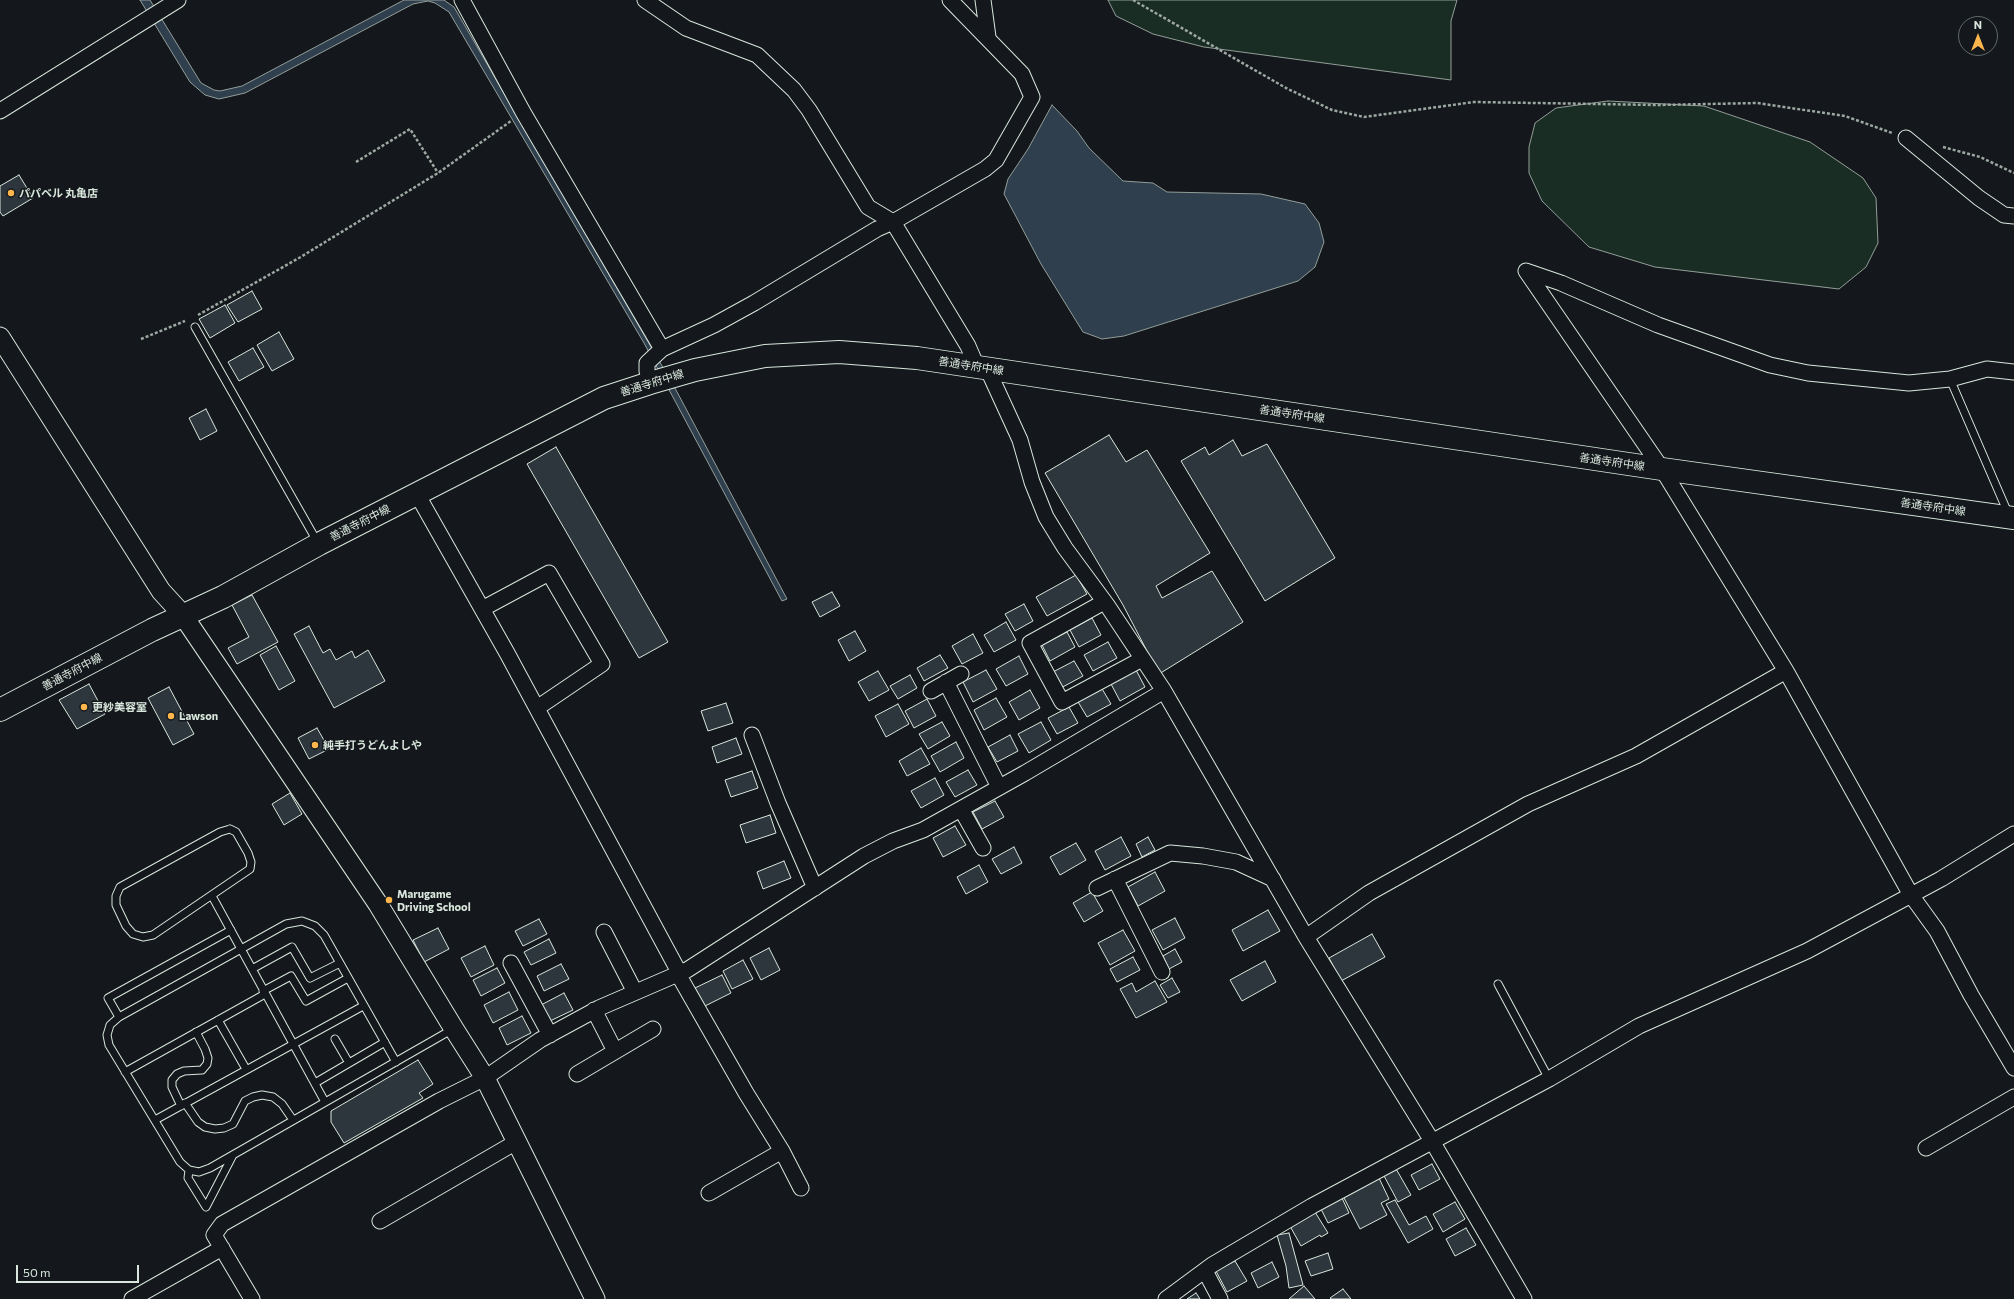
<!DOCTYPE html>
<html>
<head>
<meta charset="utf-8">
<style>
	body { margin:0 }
	#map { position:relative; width:2014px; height:1299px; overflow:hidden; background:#14181c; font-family:Commissioner,sans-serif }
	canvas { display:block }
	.north { position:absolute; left:1958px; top:16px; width:40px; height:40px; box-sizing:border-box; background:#14181c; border:1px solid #626a69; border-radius:50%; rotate:0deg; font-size:11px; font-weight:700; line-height:16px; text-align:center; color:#d8e6dc }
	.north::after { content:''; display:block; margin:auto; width:14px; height:18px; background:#ffb74d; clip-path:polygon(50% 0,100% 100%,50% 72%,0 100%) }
	.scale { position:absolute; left:16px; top:1265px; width:123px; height:18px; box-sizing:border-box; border:2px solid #d8e6dc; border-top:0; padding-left:5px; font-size:12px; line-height:14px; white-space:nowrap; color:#d8e6dc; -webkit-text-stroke:3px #14181c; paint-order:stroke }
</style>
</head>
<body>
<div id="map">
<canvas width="2014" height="1299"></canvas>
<div class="north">N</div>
<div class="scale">50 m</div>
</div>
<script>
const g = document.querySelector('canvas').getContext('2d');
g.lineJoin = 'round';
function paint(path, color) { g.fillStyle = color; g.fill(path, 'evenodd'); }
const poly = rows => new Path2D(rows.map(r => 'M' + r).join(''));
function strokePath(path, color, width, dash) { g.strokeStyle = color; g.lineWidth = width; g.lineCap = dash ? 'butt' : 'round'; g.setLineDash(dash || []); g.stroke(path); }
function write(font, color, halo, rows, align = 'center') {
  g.font = font + ' Commissioner,"Noto Sans JP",sans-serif'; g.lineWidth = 3; g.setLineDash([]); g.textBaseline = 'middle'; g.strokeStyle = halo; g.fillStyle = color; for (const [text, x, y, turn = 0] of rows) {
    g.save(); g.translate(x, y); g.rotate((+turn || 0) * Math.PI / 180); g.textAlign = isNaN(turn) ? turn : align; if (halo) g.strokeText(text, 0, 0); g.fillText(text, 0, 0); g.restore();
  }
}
const green = poly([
	[1108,0,1457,0,1451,21,1451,80,1204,47,1153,34,1116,16,1108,0],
	[1608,101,1704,106,1810,142,1863,178,1876,198,1878,243,1866,267,1839,289,1655,267,1589,247,1542,201,1529,173,1529,147,1535,123,1556,108,1608,101]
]);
const water = poly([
	[140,0,150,0,201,83,214,90,220,91,242,86,404,0,444,0,454,7,676,390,787,599,782,601,644,343,449,12,435,3,428,1,413,4,245,93,219,99,205,95,190,82,140,0],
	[1052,105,1077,131,1089,148,1123,181,1153,183,1167,192,1261,194,1305,204,1319,223,1324,242,1315,267,1298,281,1124,336,1102,339,1083,332,1041,264,1004,194,1008,179,1028,149,1052,105]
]);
const building = poly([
	[19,175,33,198,3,216,0,212,0,186,19,175],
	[252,291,262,309,238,322,227,305,252,291],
	[225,305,235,323,210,338,199,319,225,305],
	[279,332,294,359,272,371,257,345,279,332],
	[253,348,264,367,239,381,228,362,253,348],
	[206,409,217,431,200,440,189,418,206,409],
	[1109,435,1126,462,1147,450,1210,553,1156,586,1162,598,1212,571,1243,622,1159,674,1123,605,1045,473,1109,435],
	[1233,440,1242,456,1267,444,1335,558,1265,601,1181,461,1205,447,1209,455,1233,440],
	[556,447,668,642,639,658,527,464,556,447],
	[1076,575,1087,594,1047,616,1036,597,1076,575],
	[832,592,840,606,820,617,812,602,832,592],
	[252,595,278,642,237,664,228,648,249,637,232,605,252,595],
	[1024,604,1033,621,1015,631,1005,614,1024,604],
	[1092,618,1101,635,1079,647,1070,630,1092,618],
	[1006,622,1016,640,994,652,984,635,1006,622],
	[309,626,323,653,330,649,336,660,352,651,355,658,368,650,385,681,334,708,294,634,309,626],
	[855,631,866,651,849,661,838,640,855,631],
	[1067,632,1075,647,1050,661,1042,645,1067,632],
	[973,634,983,653,962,664,952,646,973,634],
	[1108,642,1117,658,1093,671,1084,655,1108,642],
	[276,646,295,681,279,690,260,655,276,646],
	[940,655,948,668,924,681,917,668,940,655],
	[1019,656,1028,674,1006,686,996,669,1019,656],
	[1074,661,1083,676,1059,689,1051,673,1074,661],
	[986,670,997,689,973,702,963,682,986,670],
	[1136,670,1145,687,1120,701,1111,684,1136,670],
	[878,671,889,690,869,701,858,682,878,671],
	[910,675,917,688,898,699,890,686,910,675],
	[89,684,105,714,77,729,59,700,89,684],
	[169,687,194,734,173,745,148,698,169,687],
	[1101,687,1111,704,1087,717,1077,700,1101,687],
	[1030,690,1040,708,1019,720,1009,702,1030,690],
	[996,698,1007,717,984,730,974,710,996,698],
	[927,699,936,716,914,728,905,711,927,699],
	[726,703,733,723,708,731,701,711,726,703],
	[898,704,909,724,886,737,875,716,898,704],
	[1069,707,1078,723,1057,734,1048,718,1069,707],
	[942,722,950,736,928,749,919,734,942,722],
	[1041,722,1051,740,1029,753,1018,734,1041,722],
	[317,728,329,749,309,759,298,738,317,728],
	[1010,735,1018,751,997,762,988,747,1010,735],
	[736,738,742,754,717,763,712,747,736,738],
	[956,742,964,758,940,772,931,756,956,742],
	[921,748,930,764,907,776,899,761,921,748],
	[968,770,977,785,955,797,946,782,968,770],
	[752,771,758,788,731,797,725,780,752,771],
	[935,778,944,795,921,808,911,791,935,778],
	[290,793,302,814,284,825,272,804,290,793],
	[995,801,1004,817,982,829,973,812,995,801],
	[770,815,776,833,746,843,740,825,770,815],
	[955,826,966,845,943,857,933,838,955,826],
	[1121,837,1131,856,1105,870,1095,851,1121,837],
	[1148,837,1155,850,1142,857,1136,844,1148,837],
	[1076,843,1086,860,1060,875,1050,857,1076,843],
	[1014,847,1022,863,1001,874,992,859,1014,847],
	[784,861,791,878,763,889,757,872,784,861],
	[979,865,988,882,966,894,957,877,979,865],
	[1155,872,1165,891,1138,906,1128,887,1155,872],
	[1092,892,1103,911,1084,922,1073,903,1092,892],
	[1268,910,1280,931,1243,951,1232,930,1268,910],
	[1175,918,1185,938,1163,950,1152,930,1175,918],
	[539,919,547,934,523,946,515,931,539,919],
	[438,928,449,949,424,962,413,940,438,928],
	[1123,930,1135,951,1110,965,1098,943,1123,930],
	[1372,934,1385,957,1341,981,1329,958,1372,934],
	[549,939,556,953,531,965,524,952,549,939],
	[485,946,494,965,471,977,461,958,485,946],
	[769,948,780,970,761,980,750,958,769,948],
	[1175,949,1182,962,1169,969,1163,956,1175,949],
	[1133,957,1140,970,1117,982,1110,969,1133,957],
	[743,960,753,979,732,989,723,971,743,960],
	[1265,961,1276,982,1242,1001,1230,980,1265,961],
	[561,964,569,979,544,991,537,976,561,964],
	[497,968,505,983,481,996,473,980,497,968],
	[722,975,731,993,705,1006,695,988,722,975],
	[1172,978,1180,992,1168,998,1160,985,1172,978],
	[1155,981,1167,1002,1136,1018,1120,989,1132,983,1136,992,1155,981],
	[509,992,518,1010,493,1023,484,1005,509,992],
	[564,993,573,1010,550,1021,541,1005,564,993],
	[522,1016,531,1033,507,1045,499,1028,522,1016],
	[418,1060,433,1084,419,1093,423,1098,344,1143,331,1122,331,1111,418,1060],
	[1432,1164,1440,1179,1419,1190,1411,1175,1432,1164],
	[1395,1167,1411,1195,1398,1202,1383,1174,1395,1167],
	[1378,1176,1389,1199,1381,1203,1387,1215,1360,1229,1342,1194,1378,1176],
	[1342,1198,1349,1213,1328,1223,1321,1209,1342,1198],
	[1395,1200,1409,1225,1426,1216,1433,1229,1408,1243,1386,1204,1395,1200],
	[1455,1202,1465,1219,1443,1232,1433,1214,1455,1202],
	[1315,1212,1328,1233,1321,1237,1320,1235,1301,1246,1290,1226,1315,1212],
	[1466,1228,1476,1245,1455,1256,1446,1239,1466,1228],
	[1289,1233,1303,1285,1289,1288,1286,1266,1277,1235,1289,1233],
	[1328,1253,1333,1269,1311,1276,1305,1261,1328,1253],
	[1235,1261,1247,1281,1227,1292,1216,1271,1235,1261],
	[1272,1262,1279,1277,1258,1288,1251,1273,1272,1262],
	[1304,1286,1315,1299,1289,1299,1304,1286],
	[1343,1289,1351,1299,1331,1299,1330,1298,1343,1289],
	[1196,1293,1200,1299,1187,1299,1196,1293]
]);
const path = poly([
	[1133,0,1286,88,1332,110,1364,117,1474,102,1658,105,1757,103,1845,116,1892,133],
	[1943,147,1980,157,2014,173],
	[356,162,410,129,438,173],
	[198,315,299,258,438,173,511,121],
	[141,339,185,321]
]);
const service = poly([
	[195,327,318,543],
	[1950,379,2008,513],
	[230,829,236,832,248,853,251,862,250,869,153,935,143,937,133,934,126,926,116,905,116,896,120,887,220,832,230,829],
	[212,896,325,1102],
	[252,969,292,947,310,978,340,963],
	[1498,984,1549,1079],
	[263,991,291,976,306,1001,348,978],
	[119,1017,108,998,231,930],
	[218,1020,246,1069],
	[335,1039,349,1063],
	[396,1062,324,935,315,926,302,921,286,924,119,1017,110,1025,107,1035,109,1045,180,1162,189,1170,199,1172,210,1168,453,1029],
	[125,1072,265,994],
	[315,1083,385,1042],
	[185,1103,198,1122,205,1127,215,1129,224,1128,233,1124,245,1101,253,1097,262,1095,273,1097,282,1104,293,1120],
	[181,1106,172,1087,172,1080,177,1074,184,1071,202,1070,207,1064,208,1058,205,1049,196,1032],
	[155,1120,363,1006],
	[189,1170,188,1178,206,1207,233,1155]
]);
const minor = poly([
	[462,0,523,112,662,349,647,363,647,371,650,383],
	[645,0,686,28,757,55,794,90,809,110,868,207,893,222,968,346,977,367],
	[983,0,988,37],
	[0,111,178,0],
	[1906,138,1979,198,2004,215,2014,216],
	[662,349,714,325,754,303,877,229,893,222,985,169,996,160,1032,97,1022,74,950,0],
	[987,368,1020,440,1032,482,1046,517,1065,548,1107,605,1164,691,1306,937,1432,1141,1524,1299],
	[2014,372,1987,369,1950,379,1909,383,1808,373,1770,365,1658,325,1561,283,1526,271,1662,469,1786,671,1911,895,1937,931,1971,995,2014,1068],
	[417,494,507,653,680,974],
	[1104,602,1030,643,1062,702,1142,659],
	[482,609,549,573,602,664,537,708],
	[946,682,999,787],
	[931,691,961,674],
	[752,735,778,803,815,888],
	[961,809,983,848],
	[1115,879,1162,972],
	[1097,888,1170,853,1203,856,1236,862,1273,879],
	[604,932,635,992],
	[1306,937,1369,893,1528,804,1636,756,1786,671],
	[511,963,550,1035],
	[678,974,746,1093,782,1151,801,1188],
	[594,1010,615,1051],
	[577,1074,653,1029],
	[1926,1148,2014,1097],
	[709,1193,782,1151],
	[380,1221,518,1141],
	[1205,1271,1220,1299],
	[132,1299,222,1248],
	[252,1299,214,1235,222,1224,439,1101,485,1078,540,1040,599,1008,687,970,864,856,893,841,923,830,1025,773,1164,691],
	[1166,1299,1212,1265,1312,1206,1549,1079,1639,1026,1807,951,1941,879,2014,834]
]);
const tertiary = poly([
	[0,337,161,591,182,614,378,904,454,1029,485,1078,595,1299]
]);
const primary = poly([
	[0,710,152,630,223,597,319,544,604,398,650,383,695,370,765,356,839,352,917,358,1662,469,2014,518]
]);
const markers = [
	[11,193,4,"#ffb74d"],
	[84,707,4,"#ffb74d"],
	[171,716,4,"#ffb74d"],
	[315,745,4,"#ffb74d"],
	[389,900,4,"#ffb74d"]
];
const poiNames = [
	["パパベル 丸亀店",19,193],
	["更紗美容室",92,707],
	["Lawson",179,716],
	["純手打うどんよしや",323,745],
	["Marugame",397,894],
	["Driving School",397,907]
];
const streetNames = [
	["善通寺府中線",971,366,9],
	["善通寺府中線",652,383,-17],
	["善通寺府中線",1292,414,8],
	["善通寺府中線",1612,462,8],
	["善通寺府中線",1933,507,8],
	["善通寺府中線",360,523,-27],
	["善通寺府中線",72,672,-28]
];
paint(green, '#1a2d24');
strokePath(green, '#939e99', 1);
paint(water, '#2f3f4d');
strokePath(water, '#939e99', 1);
paint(building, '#2c363c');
strokePath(building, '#d8e6dc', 1);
strokePath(service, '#d8e6dc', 9);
strokePath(minor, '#d8e6dc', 17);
strokePath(tertiary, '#d8e6dc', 21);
strokePath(primary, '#d8e6dc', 24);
strokePath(path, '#9da8a2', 2.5, [3, 2]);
strokePath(service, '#14181c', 7);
strokePath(minor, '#14181c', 15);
strokePath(tertiary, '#14181c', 19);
strokePath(primary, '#14181c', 22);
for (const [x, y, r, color] of markers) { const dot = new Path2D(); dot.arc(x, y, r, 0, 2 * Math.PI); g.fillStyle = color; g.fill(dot); strokePath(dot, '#14181c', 1.5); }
write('bold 11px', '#d8e6dc', '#14181c', poiNames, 'left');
write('11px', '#d8e6dc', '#14181c', streetNames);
</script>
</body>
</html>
